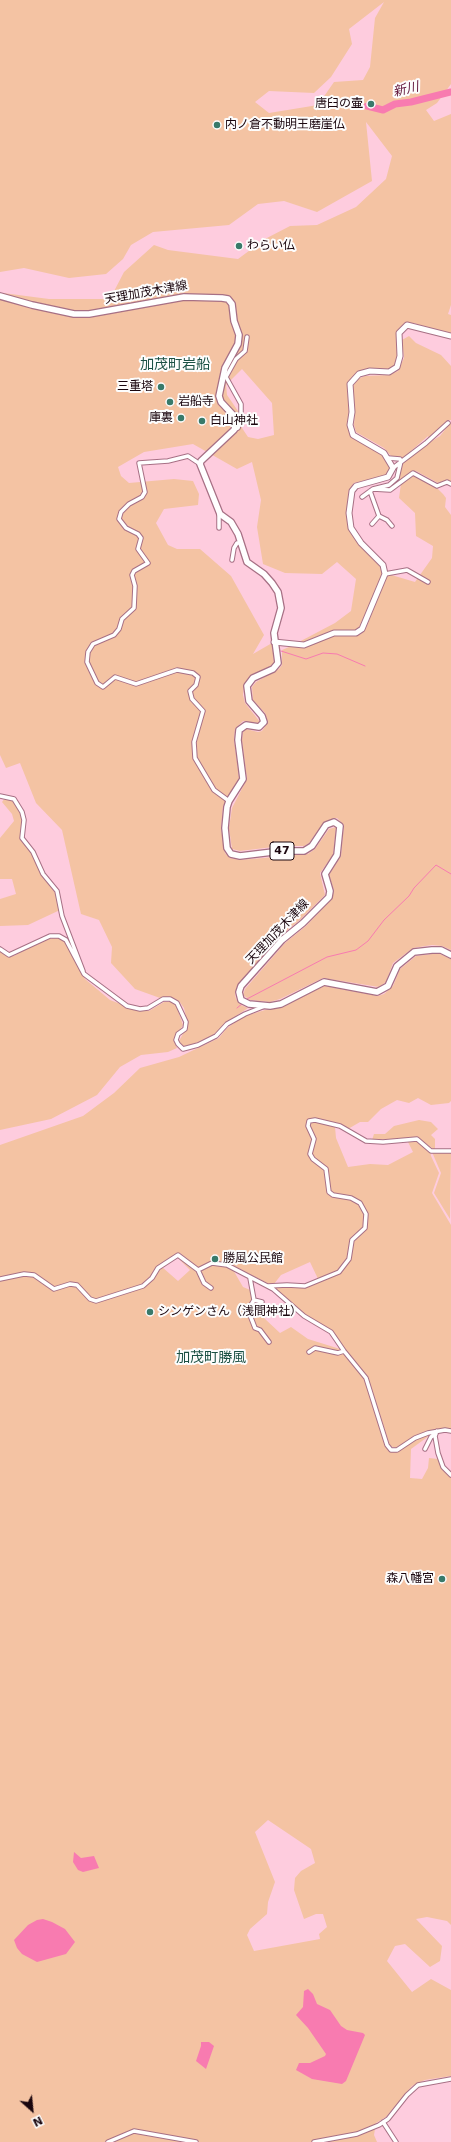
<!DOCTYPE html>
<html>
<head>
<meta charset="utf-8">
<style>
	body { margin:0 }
	#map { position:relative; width:451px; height:2142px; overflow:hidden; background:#feccde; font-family:"DejaVu Sans",sans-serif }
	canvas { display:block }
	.north { position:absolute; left:12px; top:2090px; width:40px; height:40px; -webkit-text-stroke:3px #fdfdfd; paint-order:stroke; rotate:153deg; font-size:11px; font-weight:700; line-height:16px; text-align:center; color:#1a060e }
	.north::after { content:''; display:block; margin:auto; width:14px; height:18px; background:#1a060e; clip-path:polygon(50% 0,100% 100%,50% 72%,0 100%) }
</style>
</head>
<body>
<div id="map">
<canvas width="451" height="2142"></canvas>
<div class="north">N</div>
</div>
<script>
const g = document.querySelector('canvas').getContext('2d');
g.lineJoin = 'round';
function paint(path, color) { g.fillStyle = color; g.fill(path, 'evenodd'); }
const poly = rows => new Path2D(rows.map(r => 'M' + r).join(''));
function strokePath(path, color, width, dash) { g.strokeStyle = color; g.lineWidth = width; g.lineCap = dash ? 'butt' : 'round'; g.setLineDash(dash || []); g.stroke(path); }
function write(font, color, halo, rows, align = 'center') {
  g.font = font + ' "DejaVu Sans","Noto Sans JP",sans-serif'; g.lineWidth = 4; g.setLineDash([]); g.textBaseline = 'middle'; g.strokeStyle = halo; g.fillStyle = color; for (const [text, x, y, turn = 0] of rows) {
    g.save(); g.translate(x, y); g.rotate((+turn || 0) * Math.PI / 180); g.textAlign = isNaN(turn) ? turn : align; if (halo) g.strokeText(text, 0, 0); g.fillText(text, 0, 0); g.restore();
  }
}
const green = poly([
	[0,0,451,0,451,84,437,103,426,110,434,121,451,114,451,305,448,314,451,315,451,333,441,332,414,323,406,323,397,332,397,356,394,366,389,370,370,369,358,371,347,383,349,412,347,425,351,437,382,455,390,468,387,475,354,483,349,490,346,514,349,529,359,545,381,566,383,573,359,628,355,630,333,630,303,642,297,643,335,623,351,611,356,579,337,562,322,574,285,573,263,564,257,527,261,500,252,462,237,469,193,444,144,452,118,467,121,476,129,483,174,479,193,481,199,494,198,505,164,509,156,523,168,545,177,549,200,549,231,576,264,635,253,654,272,643,274,663,269,667,251,675,244,685,243,695,245,703,260,722,258,723,243,721,235,729,234,740,239,778,223,806,221,828,225,853,230,858,240,860,308,854,315,849,329,829,336,827,333,855,320,873,325,895,300,920,279,937,237,986,235,994,236,999,241,1005,248,1008,230,1020,213,1035,187,1047,182,1045,179,1041,188,1025,184,1008,179,1001,170,997,160,998,135,989,111,963,112,947,99,920,81,914,62,830,36,803,20,763,6,768,0,755,0,295,3,293,49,299,110,299,124,272,154,245,168,250,238,259,265,239,290,226,317,225,356,207,386,179,392,156,366,122,372,181,317,212,284,201,258,204,229,225,153,232,131,245,123,259,106,274,69,278,24,268,0,272],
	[384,2,375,18,370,67,363,80,334,82,318,105,269,113,255,102,269,91,314,93,331,77,352,44,349,29],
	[242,369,272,403,274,435,258,439,248,437,242,428,238,411,227,395,226,385],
	[409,336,416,343,441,355,451,366,451,420,448,420,429,439,428,436,402,459,392,457,384,448,356,432,354,425,355,409,353,391,353,386,358,379,365,376,389,375,398,371,404,358,402,340],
	[451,422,451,482,449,480,438,483,416,471,410,473,392,487,385,489,397,480,403,463,416,451,440,436],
	[414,474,431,482,443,494,446,498,445,507,451,515,451,950,442,946,432,945,413,948,393,963,386,982,379,987,323,978,280,999,270,1002,250,1000,243,995,245,989,285,943,306,926,332,899,334,890,329,875,341,856,344,825,337,818,324,822,309,843,304,846,281,846,240,851,232,849,229,828,232,808,247,779,242,740,243,732,246,729,258,732,262,731,268,722,265,713,253,700,252,687,256,682,279,669,282,665,282,650,289,647,304,647,334,635,356,636,361,634,366,628,388,574,415,582,432,558,433,546,416,536,415,513,399,498,401,484],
	[5,798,11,798,15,802,22,815,20,838,32,853,41,874,56,894,60,910,28,925,0,926,0,899,16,894,12,879,0,879,0,838,14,821,12,814,2,802],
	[56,937,66,942,85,979,110,1000,139,1011,149,1011,164,1002,170,1002,176,1005,183,1025,174,1040,177,1048,168,1052,141,1055,120,1067,97,1095,51,1119,0,1130,0,951,9,956,14,956,31,945],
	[432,954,440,954,451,959,451,1101,449,1103,431,1105,418,1098,409,1103,397,1100,381,1109,368,1122,360,1122,348,1129,308,1120,307,1122,313,1141,309,1154,325,1170,328,1193,331,1196,351,1200,357,1203,364,1214,363,1228,351,1240,349,1256,339,1271,319,1281,310,1262,281,1275,274,1284,269,1284,228,1263,212,1261,198,1268,180,1253,177,1253,161,1265,146,1283,97,1299,91,1298,76,1284,54,1288,34,1274,0,1278,0,1145,83,1116,114,1093,140,1068,179,1057,219,1038,226,1029,242,1017,265,1010,283,1007,324,986,378,996,384,994,393,986,400,969,416,956],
	[419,1120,431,1122,438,1129,431,1135,435,1139,435,1150,417,1138,372,1140,374,1134,385,1134,394,1126],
	[310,1122,315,1122,335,1127,336,1138,348,1167,370,1164,388,1165,413,1152,407,1140,417,1140,430,1151,431,1156,439,1173,432,1193,451,1225,451,1430,445,1428,428,1431,414,1436,396,1448,390,1446,370,1384,365,1373,345,1350,332,1331,305,1315,273,1287,305,1288,340,1273,351,1260,352,1244,355,1239,362,1234,366,1229,367,1220,362,1204,331,1193,327,1168,313,1158,311,1153,315,1142],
	[432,1152,451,1152,450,1219,434,1193,441,1173],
	[178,1256,198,1271,212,1264,232,1268,243,1287,255,1292,255,1302,264,1318,280,1333,291,1327,308,1339,340,1349,363,1375,368,1385,388,1449,397,1451,416,1439,433,1433,411,1449,410,1478,422,1479,428,1468,429,1458,438,1459,443,1470,451,1478,451,1925,447,1921,427,1917,416,1919,442,1946,440,1961,430,1967,405,1944,395,1946,387,1961,412,1992,431,1979,451,1990,451,2076,425,2080,412,2086,386,2117,376,2123,374,2135,377,2142,0,2142,0,1280,22,1275,34,1276,54,1291,70,1286,76,1287,91,1301,144,1287,150,1282,162,1267,178,1281,190,1270,177,1257],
	[268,1820,311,1849,315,1863,301,1871,295,1878,294,1890,304,1919,316,1914,323,1914,327,1927,319,1934,320,1939,254,1951,247,1935,250,1929,267,1914,268,1902,275,1882,255,1832]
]);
const water = poly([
	[74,1852,81,1858,94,1856,99,1868,83,1872,78,1870,73,1862],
	[43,1919,52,1922,65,1929,75,1942,66,1954,37,1962,22,1954,17,1948,14,1940,28,1925,37,1920],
	[308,1989,313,1994,317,2004,330,2010,341,2026,347,2030,363,2033,365,2035,346,2081,342,2084,312,2079,296,2070,299,2063,310,2063,325,2056,326,2054,308,2028,296,2015,303,2007,304,1991],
	[201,2042,209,2042,214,2046,206,2069,196,2061,201,2046]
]);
const stream = poly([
	[281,651,306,659,323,653,337,654,365,666],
	[245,1000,327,957,356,950,368,941,384,920,409,896,414,888,436,865,451,874],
	[237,1008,243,1003]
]);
const river = poly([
	[367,106,383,110,395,104,411,102,451,92]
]);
const street = poly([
	[234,430,238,428,241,418,241,404,226,377,236,359,245,351,247,337],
	[200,464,188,456,168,461,139,463,145,492,142,497,129,504,121,512,119,519,126,528,138,534,141,538,138,549,148,563,134,571,132,575,135,586,134,608,122,619,119,629,114,635,93,644,88,652,87,662,97,683,103,687,115,677,136,684,177,670,193,673,198,677,196,685,190,691,192,699,203,711,194,742,195,758,214,790,229,801],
	[393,468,426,443,448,423],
	[373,489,390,490,413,473,437,486,447,482,451,484],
	[370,491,379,516,372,524],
	[362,497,373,489,389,485,397,478,401,461,400,459,388,458],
	[379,516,387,520,392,526],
	[219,528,219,514],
	[232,560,234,548,237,543,241,543],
	[385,574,407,570,428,582],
	[0,796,14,799,22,812,24,820,22,838,33,852,43,874,57,891,62,916,83,971],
	[0,949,9,955,50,936,59,936,66,940,84,974,127,1006,140,1009,148,1008,163,999,170,999,177,1003,186,1022,185,1029,178,1034,176,1040,178,1044,183,1049,198,1045,216,1036,227,1024,245,1014,265,1006],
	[198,1270,204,1283,211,1288],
	[250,1278,254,1300,248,1310,255,1328,260,1330,269,1342],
	[0,1279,24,1274,34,1275,54,1289,70,1284,77,1285,90,1299,96,1301,143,1286,152,1278,158,1268,178,1255,198,1270,212,1263,227,1265,273,1289,304,1316,331,1332,344,1351,366,1378,387,1445,391,1450,397,1450,415,1438,428,1433,445,1430,451,1431],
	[268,1286,287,1285,305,1286,339,1272,349,1259,352,1240,365,1228,366,1214,360,1203,351,1198,333,1195,329,1192,326,1169,313,1159,310,1154,314,1139,308,1126,309,1121,315,1120,340,1126,366,1141,383,1142,417,1139,431,1151,451,1151],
	[254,1300,262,1302],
	[309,1352,315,1348,338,1353,344,1351],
	[437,1431,435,1436,438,1453,443,1467,451,1475],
	[425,1449,431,1437,435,1434],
	[383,2122,396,2142],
	[108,2142,134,2131,196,2142],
	[314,2142,357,2134,379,2125,388,2119,407,2095,418,2085,451,2079]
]);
const secondary = poly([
	[274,642,304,645,334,633,356,633,362,629,385,574,383,565,361,543,351,528,349,513,352,491,356,486,388,477,393,468,384,453,353,435,350,425,352,412,350,384,359,374,370,371,389,372,397,367,400,356,399,333,407,325,451,336]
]);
const primary = poly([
	[0,296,32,305,74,314,89,314,184,297,222,298,228,299,232,304,234,321,239,335,238,344,225,368,219,396,221,402,235,417,236,423,234,430,201,461,200,464,220,514,231,522,238,534,247,562,264,574,272,583,278,592,281,608,274,633,278,663,273,669,253,678,247,686,249,701,262,716,264,722,259,727,246,725,239,730,238,740,243,779,229,801,227,807,225,828,227,848,231,854,240,856,281,851,304,851,312,846,326,825,334,822,340,826,337,855,325,874,330,891,329,897,303,923,282,940,241,986,239,992,241,1000,249,1004,270,1006,281,1004,324,982,377,992,388,986,397,966,414,952,432,950,441,950,451,955]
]);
const markers = [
	[371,104,4,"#397a6a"],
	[217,125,4,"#397a6a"],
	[239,246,4,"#397a6a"],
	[161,387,4,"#397a6a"],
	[170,402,4,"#397a6a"],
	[181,418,4,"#397a6a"],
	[202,421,4,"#397a6a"],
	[215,1259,4,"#397a6a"],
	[150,1312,4,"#397a6a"],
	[442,1579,4,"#397a6a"]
];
const shields = [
	[282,851,24]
];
const shieldNames = [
	["47",282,851]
];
const poiNames = [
	["唐臼の壷",363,104,"right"],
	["内ノ倉不動明王磨崖仏",225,125],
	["わらい仏",247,246],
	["三重塔",153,387,"right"],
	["岩船寺",178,402],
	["庫裏",173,418,"right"],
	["白山神社",210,421],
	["勝風公民館",223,1259],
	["シンゲンさん（浅間神社）",158,1312],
	["森八幡宮",434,1579,"right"]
];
const streetNames = [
	["天理加茂木津線",146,293,-10],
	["天理加茂木津線",278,932,-46]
];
const waterNames = [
	["新川",406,90,-13]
];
const quarterNames = [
	["加茂町岩船",175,365],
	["加茂町勝風",211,1358]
];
paint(green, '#f4c3a3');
paint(water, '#f87bb0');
strokePath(stream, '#f87bb0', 1);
strokePath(river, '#f87bb0', 7);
strokePath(street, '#a77085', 5.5);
strokePath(secondary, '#a77085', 7);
strokePath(primary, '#a77085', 8);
strokePath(street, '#fff', 3.5);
strokePath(secondary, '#fff', 5);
strokePath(primary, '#fff', 5.5);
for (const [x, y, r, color] of markers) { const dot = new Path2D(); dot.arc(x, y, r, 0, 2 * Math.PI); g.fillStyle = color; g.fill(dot); strokePath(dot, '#fdfdfd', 1.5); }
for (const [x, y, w] of shields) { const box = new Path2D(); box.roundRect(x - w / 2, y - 9, w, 18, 3); g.fillStyle = '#fdfdfd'; g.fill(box); strokePath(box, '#1a060e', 1); }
write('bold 11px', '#1a060e', null, shieldNames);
write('12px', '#1a060e', '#fdfdfd', poiNames, 'left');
write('12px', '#1a060e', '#fdfdfd', streetNames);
write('italic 13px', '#601239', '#fdfdfd', waterNames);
write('14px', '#1c5145', '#fdfdfd', quarterNames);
</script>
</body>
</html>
